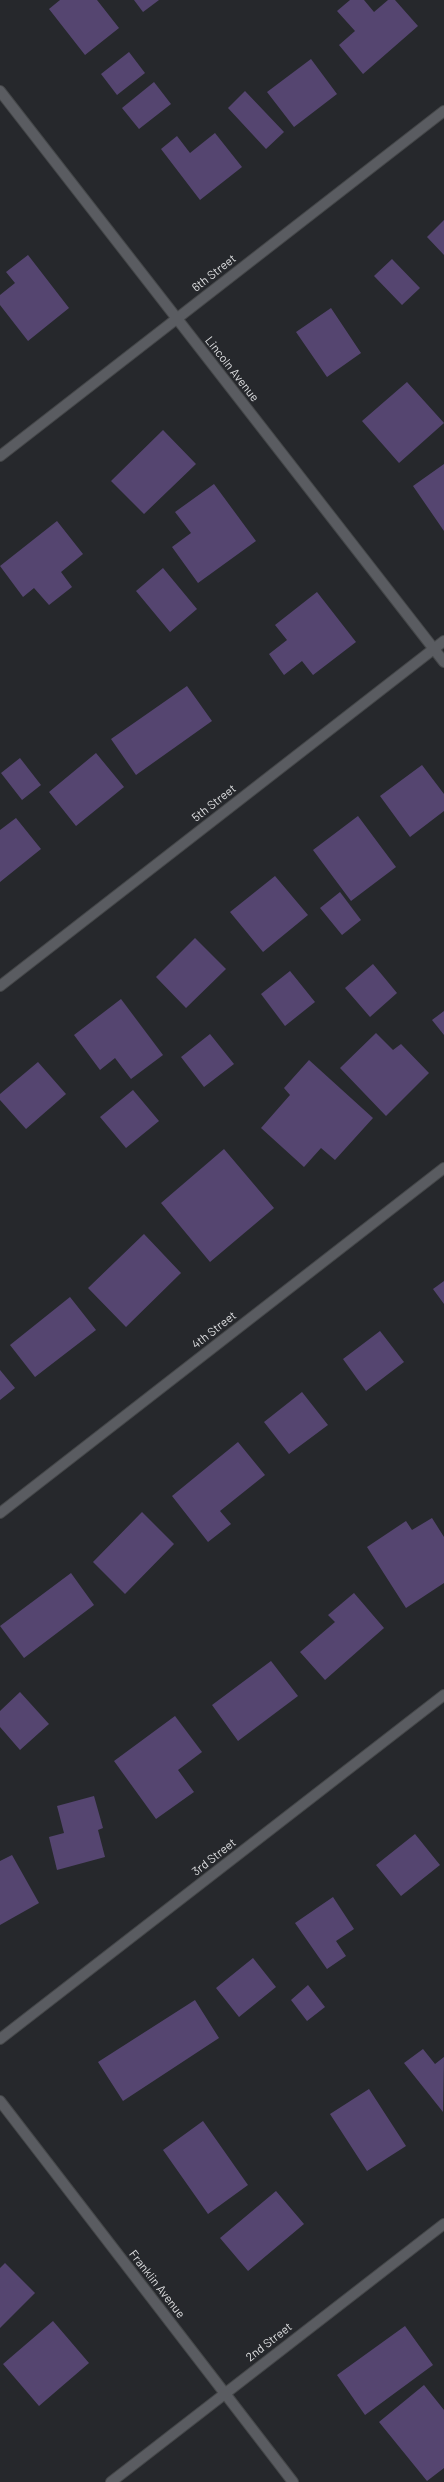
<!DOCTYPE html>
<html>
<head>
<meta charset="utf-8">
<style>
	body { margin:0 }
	canvas { display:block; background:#26282c }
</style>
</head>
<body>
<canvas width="444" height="2482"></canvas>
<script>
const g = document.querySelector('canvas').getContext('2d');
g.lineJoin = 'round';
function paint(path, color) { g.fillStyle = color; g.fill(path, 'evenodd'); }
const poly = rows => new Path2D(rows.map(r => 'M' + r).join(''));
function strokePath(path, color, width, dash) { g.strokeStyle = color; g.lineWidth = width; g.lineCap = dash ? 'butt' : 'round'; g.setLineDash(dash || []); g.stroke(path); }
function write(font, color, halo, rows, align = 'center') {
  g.font = font + ' Barlow,sans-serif'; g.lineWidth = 3.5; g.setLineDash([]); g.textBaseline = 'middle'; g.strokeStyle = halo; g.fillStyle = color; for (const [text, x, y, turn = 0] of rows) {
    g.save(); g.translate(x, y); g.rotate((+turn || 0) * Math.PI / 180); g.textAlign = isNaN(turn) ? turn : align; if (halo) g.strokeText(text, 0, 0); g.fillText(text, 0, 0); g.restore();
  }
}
const building = poly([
	[60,0,97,0,119,28,85,55,49,9],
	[134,0,159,0,143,12],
	[350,0,364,0,374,12,388,0,395,0,418,26,363,74,339,45,355,31,337,11],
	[129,52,145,73,117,95,101,74],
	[311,59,337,94,294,127,267,92],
	[154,82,171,104,139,129,122,108],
	[245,91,284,132,266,149,228,108],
	[215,133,242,167,200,200,161,149,177,136,190,153],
	[444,220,444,255,427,237],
	[28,255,69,308,28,341,0,305,0,295,15,283,6,272],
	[392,259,420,288,402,305,374,276],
	[331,308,361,353,327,377,296,332],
	[407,382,444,423,399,463,362,421],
	[163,430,196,464,144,514,111,481],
	[444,464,444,531,413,486],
	[214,484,256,541,198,583,172,547,191,533,175,512],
	[57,521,83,554,61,572,72,587,49,605,34,588,23,597,0,566],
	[163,568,197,609,170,632,136,591],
	[317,592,356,642,313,675,302,661,284,675,269,654,287,640,275,625],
	[187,686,212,721,136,775,111,739],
	[96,753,124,787,76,826,49,792],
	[20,758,41,785,22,800,1,773],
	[422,765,444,794,444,811,410,837,380,796],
	[358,816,396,867,351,901,313,850],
	[16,818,41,849,0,882,0,830],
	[275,876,308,915,263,952,230,912],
	[340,892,361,920,342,935,320,908],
	[195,938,226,969,186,1008,156,977],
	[373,964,397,993,370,1017,345,988],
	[290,971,315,1002,285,1026,261,994],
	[121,999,163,1055,131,1079,115,1058,100,1070,74,1035],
	[444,1011,444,1035,432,1020],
	[376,1033,393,1050,401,1044,429,1073,386,1116,340,1068],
	[210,1034,234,1064,204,1087,181,1057],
	[309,1060,373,1118,335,1160,321,1148,304,1167,261,1128,290,1095,284,1088],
	[38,1062,66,1094,26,1129,0,1100,0,1094],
	[133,1090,159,1121,126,1148,100,1117],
	[224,1149,274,1208,210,1262,161,1203],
	[144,1234,181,1273,126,1327,88,1288],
	[444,1281,444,1304,433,1289],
	[70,1297,96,1330,35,1377,10,1345],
	[380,1331,404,1362,366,1391,343,1359],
	[0,1370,15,1388,0,1400],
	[302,1392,328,1425,289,1454,264,1422],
	[238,1442,265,1475,220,1511,231,1524,208,1542,172,1496],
	[142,1512,174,1544,125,1594,93,1562],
	[432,1518,444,1537,444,1583,406,1608,367,1547,406,1521,412,1530],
	[71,1573,94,1605,24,1658,0,1626],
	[354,1593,384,1628,325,1680,300,1652,335,1622,328,1615],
	[271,1661,298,1696,238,1741,212,1705],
	[20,1692,49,1724,20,1750,0,1727,0,1711],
	[175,1716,202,1752,178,1770,194,1792,156,1819,114,1761],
	[94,1796,103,1828,98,1830,105,1857,57,1870,49,1837,64,1833,57,1806],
	[415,1834,440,1865,401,1896,376,1865],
	[12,1855,39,1903,0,1925,0,1861],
	[333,1897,354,1929,336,1941,346,1956,327,1969,295,1923],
	[253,1958,276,1987,239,2017,216,1988],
	[308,1985,325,2007,307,2021,291,2000],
	[195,2000,219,2038,123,2101,98,2062],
	[423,2049,435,2064,444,2057,443,2112,404,2063],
	[369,2089,406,2146,367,2171,330,2114],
	[203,2121,248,2185,208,2214,163,2150],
	[276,2191,304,2224,248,2271,220,2238],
	[5,2263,35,2293,0,2328,0,2268],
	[53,2321,89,2363,39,2406,3,2364],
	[405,2326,433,2365,365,2415,337,2375],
	[424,2385,444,2410,444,2468,427,2481,379,2422]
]);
const street = poly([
	[0,91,444,662],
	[0,456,444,111],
	[0,986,444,641],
	[0,1513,444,1168],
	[0,2039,444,1695],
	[0,2101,293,2482],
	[111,2482,444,2224]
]);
const streetNames = [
	["6th Street",214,273,-38],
	["Lincoln Avenue",232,369,52],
	["5th Street",214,803,-38],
	["4th Street",214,1330,-38],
	["3rd Street",214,1857,-38],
	["Franklin Avenue",157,2284,52],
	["2nd Street",269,2342,-38]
];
paint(building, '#554570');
strokePath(street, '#454749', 12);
strokePath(street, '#5a5c61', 10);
write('12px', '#dedfe1', '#26282c', streetNames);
</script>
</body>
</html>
